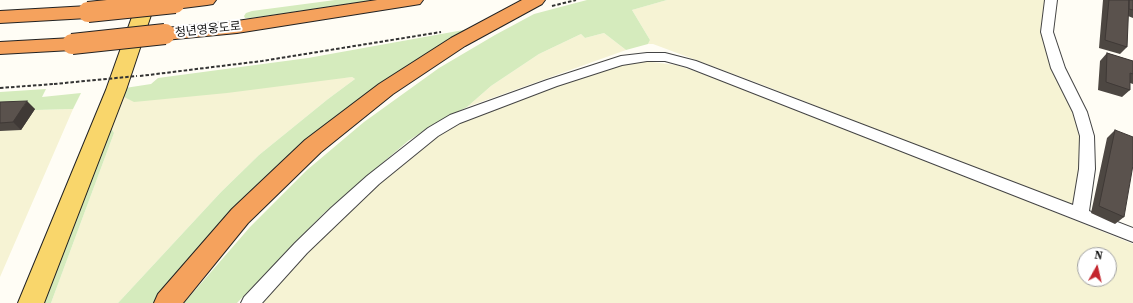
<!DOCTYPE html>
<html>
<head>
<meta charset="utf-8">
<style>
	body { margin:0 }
	#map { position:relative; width:1133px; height:303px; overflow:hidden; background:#fffdf5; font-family:"Source Serif 4",serif }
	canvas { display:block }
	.north { position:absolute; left:1077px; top:247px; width:40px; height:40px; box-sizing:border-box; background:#fff; border:1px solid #a0a0a0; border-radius:50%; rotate:8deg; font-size:11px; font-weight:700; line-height:16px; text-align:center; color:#111 }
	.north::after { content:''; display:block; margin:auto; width:14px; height:18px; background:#c4262e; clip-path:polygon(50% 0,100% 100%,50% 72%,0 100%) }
</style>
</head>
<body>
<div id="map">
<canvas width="1133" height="303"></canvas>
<div class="north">N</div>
</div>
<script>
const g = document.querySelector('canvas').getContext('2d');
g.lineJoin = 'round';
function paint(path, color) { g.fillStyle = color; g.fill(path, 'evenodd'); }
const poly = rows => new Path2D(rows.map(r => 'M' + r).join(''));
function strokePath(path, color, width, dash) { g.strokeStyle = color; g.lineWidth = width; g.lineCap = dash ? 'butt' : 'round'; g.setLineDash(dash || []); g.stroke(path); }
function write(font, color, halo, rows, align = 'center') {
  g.font = font + ' "Source Serif 4","Noto Sans KR",serif'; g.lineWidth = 4; g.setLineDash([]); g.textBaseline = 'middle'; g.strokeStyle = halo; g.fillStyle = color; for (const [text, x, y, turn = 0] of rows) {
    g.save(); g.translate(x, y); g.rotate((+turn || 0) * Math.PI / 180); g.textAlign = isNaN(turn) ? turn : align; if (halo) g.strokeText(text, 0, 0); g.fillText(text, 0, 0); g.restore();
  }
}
const farmland = poly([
	[667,0,1045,0,1045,10,1081,138,1081,169,1073,207,763,85,653,44,648,44,650,40,632,10],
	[604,33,626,50,467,107,491,86,539,54,581,34,585,38],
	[643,61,676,65,698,72,835,123,1133,244,1133,303,259,303,355,202,426,144,450,129,468,117,566,83,614,67],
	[1085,255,1109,255,1109,279,1085,279],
	[352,77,355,79,328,99,259,155,221,192,118,303,51,303,114,133,110,126,122,96],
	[73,109,0,277,0,111]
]);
const green = poly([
	[335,0,374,0,251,18,245,18,244,16,246,13,252,11],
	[587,0,667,0,632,10,650,40,648,44,626,50,604,33,585,38,581,34,539,54,491,86,467,107,436,123,408,141,324,213,237,303,184,303,250,227,307,170,364,122,439,68,495,35,534,14],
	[469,29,403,70,154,303,118,303,221,192,259,155,328,99,355,79,352,77,227,93,134,102,122,96,125,88,151,84,158,78,308,58],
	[46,89,42,97,81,93,73,109,0,111,0,92],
	[110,126,114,133,51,303,41,303]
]);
const path = poly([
	[552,6,576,0],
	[140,76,262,61,441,32],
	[0,88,54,84]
]);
const minor = poly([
	[1045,0,1057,0,1053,32,1065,68,1087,112,1094,136,1095,169,1089,211,1133,228,1133,242,687,67,665,61,647,61,622,65,557,86,460,123,438,136,379,184,307,253,262,303,241,303,244,297,295,243,331,208,367,176,428,128,450,115,547,80,621,56,647,53,665,53,696,61,1073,205,1079,169,1080,136,1073,112,1051,68,1041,32,1045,0]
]);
const primary = poly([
	[138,0,156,0,126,90,44,303,18,303,106,90,138,0]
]);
const motorway = poly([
	[168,0,216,0,213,4,207,5,175,9,169,7,166,3,168,0],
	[377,0,423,0,420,4,414,5,237,33,165,40,158,38,156,34,158,30,165,28,237,21,377,0],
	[522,0,545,0,542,4,465,46,393,94,321,152,248,223,183,303,154,303,158,294,232,209,305,140,379,84,451,38,522,0],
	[88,6,94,8,97,12,94,16,88,18,0,23,0,11,88,6],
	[72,38,79,40,81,44,79,48,72,50,0,54,0,42,72,38]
]);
const pathBridge = poly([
	[54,84,137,76]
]);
const motorwayBridge = poly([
	[88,12,175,3],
	[72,44,165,34]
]);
const wall = poly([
	[1103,0,1133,0,1133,18,1128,16,1127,47,1120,54,1099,48],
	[1107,53,1133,61,1133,84,1130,83,1130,90,1122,97,1098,90,1100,61],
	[0,102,35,109,21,130,0,131],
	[1115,130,1124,217,1115,224,1091,213,1107,138]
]);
const shadedWall = poly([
	[27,101,35,109,21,130,13,122]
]);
const building = poly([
	[1109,0,1129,0,1127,47,1105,40,1109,0],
	[1129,0,1133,0,1133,10,1129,9,1129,0],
	[1107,53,1133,61,1133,74,1130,73,1130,90,1106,82,1107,53],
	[27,101,13,122,0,123,0,102,27,101],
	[1115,130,1133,137,1133,165,1124,217,1099,206,1115,130]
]);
const streetNames = [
	["청년영웅도로",208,30,-6]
];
paint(farmland, '#f6f3d4');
paint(green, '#d5ebbd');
strokePath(minor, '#444', 2);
strokePath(primary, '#222', 2);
strokePath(motorway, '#222', 2);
strokePath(path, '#333', 2, [3.5, 2]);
paint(minor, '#fff');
paint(primary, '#f9d66b');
paint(motorway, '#f5a25d');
strokePath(motorwayBridge, '#222', 22, []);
strokePath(pathBridge, '#333', 2, [3.5, 2]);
strokePath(motorwayBridge, '#f5a25d', 20);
paint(wall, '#4d4742');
paint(shadedWall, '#3f3936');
paint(building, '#5a524d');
strokePath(building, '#3f3936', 1);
write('12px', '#111', '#fff', streetNames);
</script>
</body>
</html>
